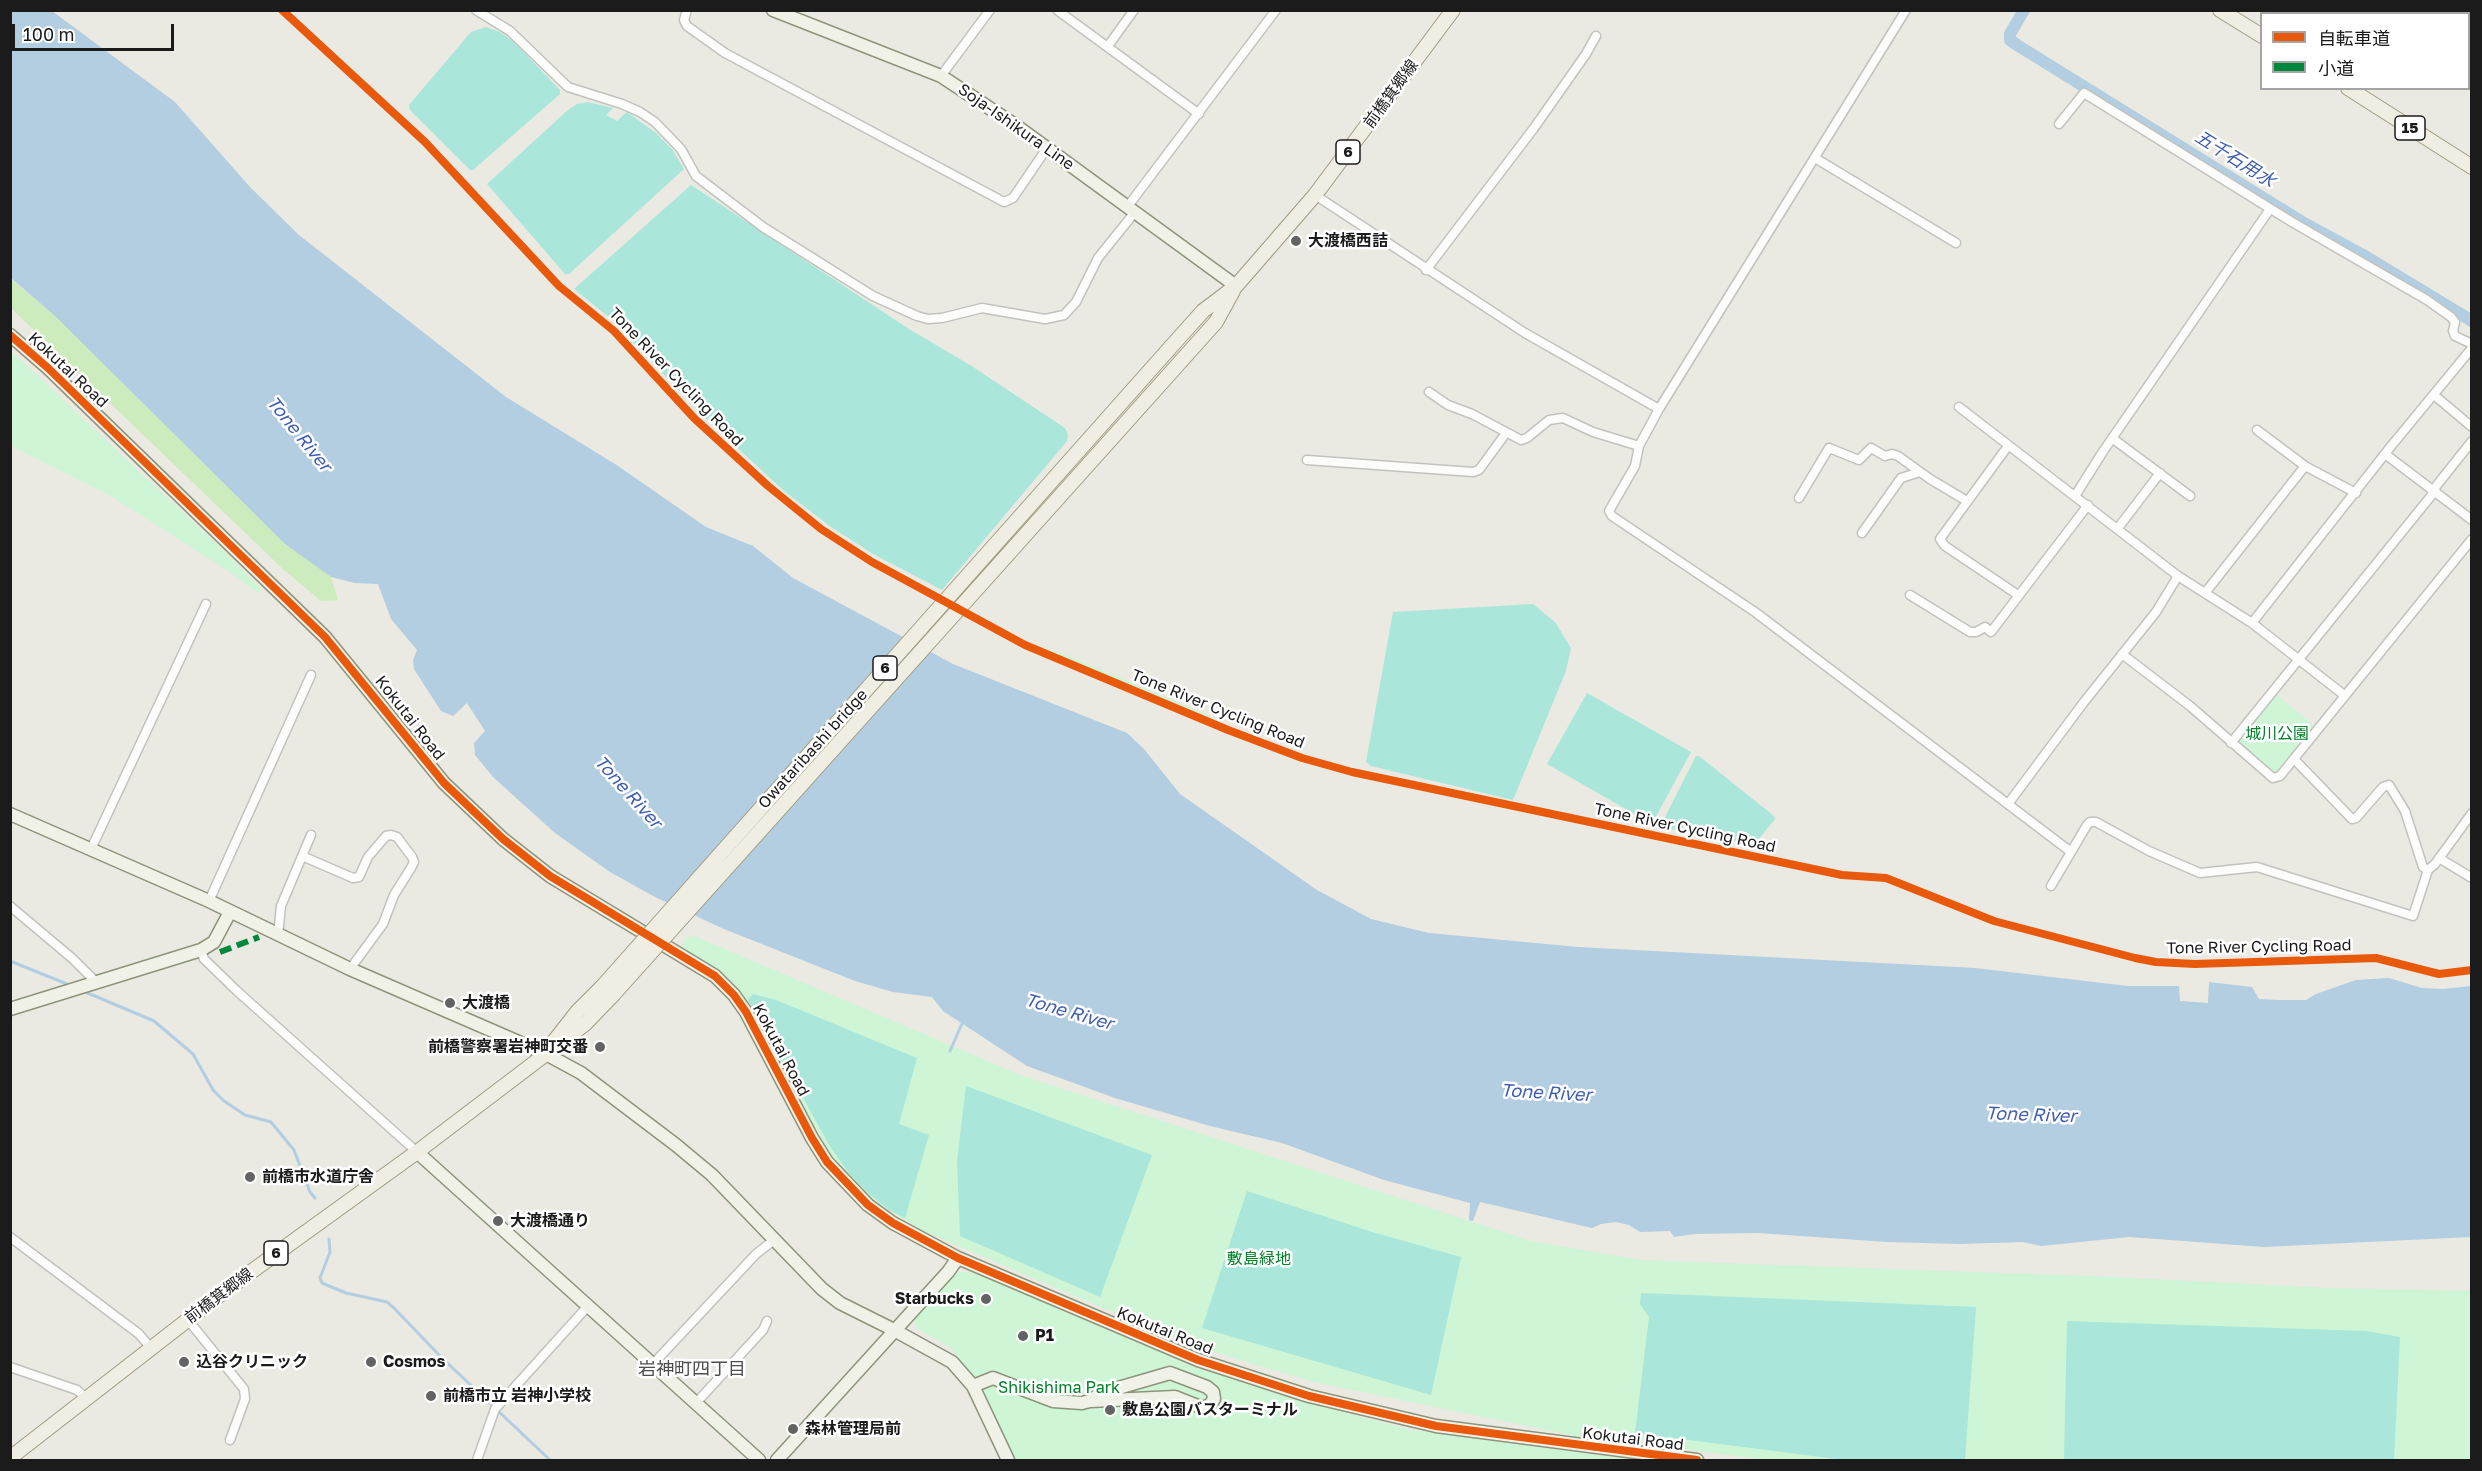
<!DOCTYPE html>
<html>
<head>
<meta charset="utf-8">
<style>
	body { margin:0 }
	#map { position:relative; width:2482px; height:1471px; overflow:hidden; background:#eae9e2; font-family:"Golos Text","Noto Sans JP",sans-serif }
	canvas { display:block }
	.frame { position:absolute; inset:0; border:12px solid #1b1b1b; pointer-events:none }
	.legend { position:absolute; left:2260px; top:12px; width:210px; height:78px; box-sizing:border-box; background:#fff; border:2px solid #a4a4a4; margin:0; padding:8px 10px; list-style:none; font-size:18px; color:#1b1b1b }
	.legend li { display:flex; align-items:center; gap:12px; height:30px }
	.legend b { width:30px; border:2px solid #a4a4a4 }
	.scale { position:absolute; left:12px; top:24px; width:162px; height:27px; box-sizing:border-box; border:3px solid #1b1b1b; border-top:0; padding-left:8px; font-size:18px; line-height:21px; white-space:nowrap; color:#1b1b1b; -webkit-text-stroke:4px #fff; paint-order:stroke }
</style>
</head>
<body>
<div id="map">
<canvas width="2482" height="1471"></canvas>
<div class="frame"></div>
<ul class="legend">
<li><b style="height:8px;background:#e8590c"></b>自転車道</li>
<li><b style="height:8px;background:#00873e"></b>小道</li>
</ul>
<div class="scale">100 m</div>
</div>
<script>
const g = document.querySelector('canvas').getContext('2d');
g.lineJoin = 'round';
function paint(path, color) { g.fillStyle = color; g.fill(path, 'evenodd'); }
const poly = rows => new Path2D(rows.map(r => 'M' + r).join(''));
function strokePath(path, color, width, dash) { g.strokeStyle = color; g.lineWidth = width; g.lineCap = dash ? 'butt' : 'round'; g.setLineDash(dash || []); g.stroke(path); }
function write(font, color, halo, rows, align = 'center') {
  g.font = font + ' "Golos Text","Noto Sans JP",sans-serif'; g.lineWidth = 5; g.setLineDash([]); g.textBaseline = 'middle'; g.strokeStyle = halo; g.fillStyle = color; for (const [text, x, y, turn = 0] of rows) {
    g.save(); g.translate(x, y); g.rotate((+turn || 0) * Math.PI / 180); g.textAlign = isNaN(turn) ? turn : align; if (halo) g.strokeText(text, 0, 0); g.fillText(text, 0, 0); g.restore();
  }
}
const grass = poly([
	[10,278,55,316,285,544,331,577,338,600,321,601,284,570,11,308]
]);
const park = poly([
	[10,350,223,550,261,589,258,593,236,576,111,496,11,446],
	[1051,651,1059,652,1207,715,1213,721,1057,657,1050,652],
	[2276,694,2314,726,2280,771,2274,772,2240,745,2240,738],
	[694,936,1020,1075,1531,1241,1640,1260,2111,1277,2329,1288,2471,1291,2471,1460,1769,1460,1576,1436,1319,1383,1249,1363,1173,1338,923,1231,871,1200,833,1159,741,994,726,979,681,948,686,937],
	[960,1272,975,1272,1205,1369,1327,1408,1411,1430,1636,1460,1015,1460,984,1399,956,1354,950,1347,918,1329,914,1321,914,1315,948,1277]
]);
const pitch = poly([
	[486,27,500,32,514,42,560,90,560,94,473,170,470,170,410,110,409,105,471,32],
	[588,102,613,108,606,115,617,121,627,112,656,133,672,149,684,169,569,274,565,274,487,184,568,110,577,104],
	[691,185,909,329,970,365,1065,428,1068,434,1067,441,942,590,873,554,831,527,784,491,703,416,610,318,574,289],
	[1533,604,1555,622,1571,648,1566,671,1513,800,1371,766,1366,762,1393,612],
	[1587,693,1691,752,1652,824,1547,764],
	[1696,756,1699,756,1774,816,1775,819,1754,845,1660,827],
	[753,994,776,1000,917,1058,899,1124,929,1135,905,1218,889,1210,867,1192,848,1172,831,1148,748,1000],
	[966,1086,1152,1155,1100,1297,960,1236,957,1161],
	[1247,1191,1372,1232,1461,1257,1431,1395,1202,1328],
	[1641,1293,1976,1307,1965,1460,1844,1460,1635,1433,1649,1317,1640,1304],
	[2067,1321,2366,1331,2400,1337,2394,1460,2064,1460]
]);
const water = poly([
	[11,11,52,11,175,102,250,187,299,235,506,397,615,464,706,527,753,546,793,578,953,664,1127,733,1144,749,1180,794,1317,890,1371,919,1429,933,1578,947,1975,968,2128,986,2179,986,2180,1001,2208,1003,2209,982,2252,987,2259,999,2278,1000,2306,1000,2316,994,2356,980,2389,978,2422,988,2443,989,2471,986,2471,1237,2264,1247,2129,1237,2041,1246,2023,1242,1960,1244,1887,1242,1758,1233,1694,1234,1674,1237,1670,1231,1640,1232,1629,1225,1616,1222,1601,1224,1592,1228,1480,1202,1473,1221,1469,1220,1470,1203,1384,1180,1282,1143,1210,1126,1115,1098,1027,1066,943,1011,932,997,893,992,855,981,724,929,655,897,610,872,555,833,493,777,475,755,474,743,485,731,467,703,453,716,441,711,414,669,413,660,417,650,391,619,378,584,355,583,331,577,285,544,55,316,11,278]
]);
const stream = poly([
	[10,961,67,984],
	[83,991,154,1021,193,1054,213,1090,224,1101,245,1115,271,1122,294,1150,310,1192,315,1198],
	[950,1051,964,1019],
	[329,1239,330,1252,320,1278,322,1283,346,1293,387,1302,394,1308,441,1357,550,1460]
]);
const canal = poly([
	[2024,10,2010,34,2010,40,2017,45,2304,223,2363,255,2472,321]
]);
const street = poly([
	[476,10,510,31,568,87,622,104,640,112,655,122,681,149,696,176,763,227,873,296,917,316,928,319,942,318,982,308,1045,319,1064,315,1076,302,1098,258,1135,212],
	[687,10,684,20,687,26,725,53,1004,202,1013,198,1047,148],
	[1057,10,1199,114],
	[1906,10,1659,409,1639,446,1635,466,1609,511,1612,516,1755,612,2071,852],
	[1108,46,1134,10],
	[941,76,990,10],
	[2059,124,2084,93,2292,222,2427,300,2451,317,2455,322,2453,331,2455,336,2472,344],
	[1815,158,1956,243],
	[1315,195,1525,333,1659,409],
	[1128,206,1276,10],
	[1426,270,1534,128,1586,54,1596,36],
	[1429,392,1448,405,1472,414,1521,440,1527,438,1549,420,1563,418,1593,432,1639,446],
	[2434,395,2472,427],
	[1959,407,2178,576,2252,623,2344,695],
	[2257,430,2305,466],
	[2112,438,2190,496],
	[2008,446,1940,539,1945,546,2018,595],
	[2385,454,2472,520],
	[1307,460,1473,472,1479,470,1506,433],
	[2075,496,2102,453,2270,209],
	[1799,498,1829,448,1859,460,1871,448,1885,456,1892,454,1898,456,1930,479,1967,501],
	[2118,528,2160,473],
	[1862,533,1901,478,1920,472],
	[2205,593,2305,466,2356,493],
	[1910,595,1970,632,1976,632,1985,627,1991,632,2088,505],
	[2252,623,2392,445,2472,348],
	[2122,654,2190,706,2273,778,2280,776,2472,539],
	[2231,743,2431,496,2437,485,2472,441],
	[2294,759,2352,819,2356,818,2383,787,2389,785,2405,811,2423,867,2428,870],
	[2008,804,2084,702,2156,612,2178,576],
	[91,849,206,604],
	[302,856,353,878,359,877,368,857,386,836,391,835,397,837,412,857,414,862,411,868,394,895,383,924,350,969],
	[2439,858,2472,878],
	[2051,886,2087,825,2090,822,2096,822,2149,851,2200,873,2257,867,2413,916,2428,870,2435,864,2472,813],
	[209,901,311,675],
	[10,906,73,959,97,983],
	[278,935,281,906,311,835],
	[201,950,204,959,237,991,417,1152],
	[10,1237,139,1334,151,1348],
	[188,1320,244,1389,245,1399,230,1440],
	[653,1364,756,1254,774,1240],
	[10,1367,77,1390,86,1398],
	[696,1403,763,1330,767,1321],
	[477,1460,495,1409,587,1307]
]);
const secondary = poly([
	[773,10,941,76,1018,127,1236,286],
	[10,335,48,368,325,637,444,783,503,839,550,876,715,976,734,995,746,1012,812,1138,827,1162,868,1205,893,1223,958,1258,1198,1360,1309,1396,1436,1426,1697,1460],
	[10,814,209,901,350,969,546,1054,581,1073,676,1145,712,1175,822,1289,840,1303,894,1330,952,1362,973,1386,1008,1460],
	[10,1009,201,950,214,942,230,912],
	[417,1152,759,1460],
	[973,1386,993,1378,1053,1401,1082,1403,1090,1401,1175,1397,1203,1408,1210,1405,1214,1399,1213,1392,1207,1387,1170,1373,1101,1393,1090,1401],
	[777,1460,948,1272,958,1258]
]);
const primary = poly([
	[2220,10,2262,36],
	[2348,88,2472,167],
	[1169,349,1203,311,1236,286,1315,195,1453,10],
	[1182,360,1216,322,1233,291],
	[552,1044,577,1012,602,987],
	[10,1458,230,1287,417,1152,546,1054,585,1024,612,996]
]);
const primaryBridge = poly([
	[602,987,1169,349],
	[612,996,1182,360]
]);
const quiet = poly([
	[220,952,259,937]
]);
const cycleway = poly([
	[282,10,425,142,559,286,614,331,694,418,768,486,821,529,872,562,1025,645,1228,730,1302,758,1352,772,1842,875,1886,878,1994,921,2135,958,2156,962,2195,964,2376,958,2439,974,2472,970],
	[10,335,48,368,325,637,444,783,503,839,550,876,715,976,734,995,746,1012,812,1138,827,1162,868,1205,893,1223,958,1258,1198,1360,1309,1396,1436,1426,1697,1460]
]);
const markers = [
	[1296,241,6,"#636361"],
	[450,1003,6,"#636361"],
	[600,1047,6,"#636361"],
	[250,1177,6,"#636361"],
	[498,1221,6,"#636361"],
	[986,1299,6,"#636361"],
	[1023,1336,6,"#636361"],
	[184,1362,6,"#636361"],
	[371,1362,6,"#636361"],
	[431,1396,6,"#636361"],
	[1110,1410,6,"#636361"],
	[793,1429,6,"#636361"]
];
const shields = [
	[2410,128,30],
	[1348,152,24],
	[885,668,24],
	[276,1253,24]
];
const shieldNames = [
	["15",2410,128],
	["6",1348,152],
	["6",885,668],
	["6",276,1253]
];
const streetNames = [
	["前橋箕郷線",1391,94,-54],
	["Soja-Ishikura Line",1016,127,35],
	["Kokutai Road",68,370,43],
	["Tone River Cycling Road",676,377,46],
	["Tone River Cycling Road",1218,709,22],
	["Kokutai Road",410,718,52],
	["Owataribashi bridge",813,749,-48],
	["Tone River Cycling Road",1685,828,12],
	["Tone River Cycling Road",2259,947,-1],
	["Kokutai Road",781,1050,62],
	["前橋箕郷線",219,1296,-37],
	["Kokutai Road",1165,1331,22],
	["Kokutai Road",1633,1439,7]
];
const poiNames = [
	["大渡橋西詰",1308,241],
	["大渡橋",462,1003],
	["前橋警察署岩神町交番",588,1047,"right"],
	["前橋市水道庁舎",262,1177],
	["大渡橋通り",510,1221],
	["Starbucks",974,1299,"right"],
	["P1",1035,1336],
	["込谷クリニック",196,1362],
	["Cosmos",383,1362],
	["前橋市立 岩神小学校",443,1396],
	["敷島公園バスターミナル",1122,1410],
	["森林管理局前",805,1429]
];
const parkNames = [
	["城川公園",2277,734],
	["敷島緑地",1259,1259],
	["Shikishima Park",1059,1388]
];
const waterNames = [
	["五千石用水",2235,159,32],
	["Tone River",299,434,51],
	["Tone River",628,792,48],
	["Tone River",1069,1012,16],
	["Tone River",1546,1093,3],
	["Tone River",2031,1115,2]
];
const neighbourhoodNames = [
	["岩神町四丁目",692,1369]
];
paint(grass, '#ccecbd');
paint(park, '#cdf5d6');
paint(pitch, '#aae7da');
paint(water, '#b3cde1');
strokePath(stream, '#b3cde1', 3);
strokePath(canal, '#b3cde1', 12);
strokePath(street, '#c2c2bf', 11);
strokePath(secondary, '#8d947b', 15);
strokePath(primary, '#a09c80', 16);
strokePath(street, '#fcfcfb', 8);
strokePath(secondary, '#f0f2e8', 12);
strokePath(primary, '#f0ede2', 14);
strokePath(primaryBridge, '#a09c80', 16, []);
strokePath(primaryBridge, '#f0ede2', 14);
strokePath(quiet, '#00873e', 6, [12, 6]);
strokePath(cycleway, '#e8590c', 8);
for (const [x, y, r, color] of markers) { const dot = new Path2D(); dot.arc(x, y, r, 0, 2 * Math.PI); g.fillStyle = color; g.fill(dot); strokePath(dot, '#fff', 2); }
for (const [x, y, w] of shields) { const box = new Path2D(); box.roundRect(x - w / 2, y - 12, w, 24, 4.5); g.fillStyle = '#fff'; g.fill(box); strokePath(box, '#1b1b1b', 1.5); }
write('bold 15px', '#1b1b1b', null, shieldNames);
write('16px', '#1b1b1b', '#fff', streetNames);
write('bold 16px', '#1b1b1b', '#fff', poiNames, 'left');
write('16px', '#018128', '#fff', parkNames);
write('italic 18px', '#405fb2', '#fff', waterNames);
write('18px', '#4e4e4e', '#fff', neighbourhoodNames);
</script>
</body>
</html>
